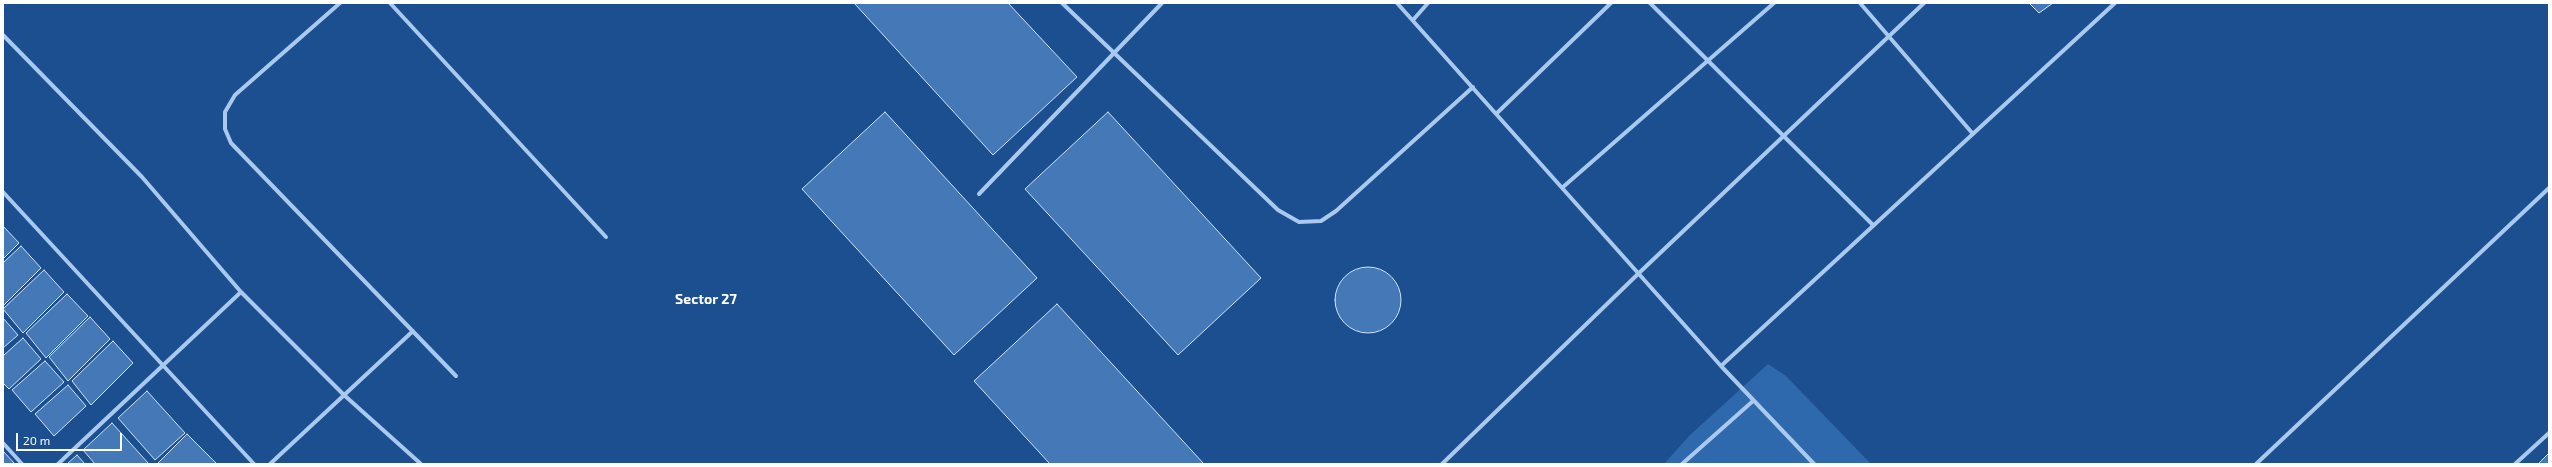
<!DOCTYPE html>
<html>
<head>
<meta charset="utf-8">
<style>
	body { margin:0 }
	#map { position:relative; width:2552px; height:467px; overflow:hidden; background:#1b4f8f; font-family:"Exo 2",sans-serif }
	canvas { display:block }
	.frame { position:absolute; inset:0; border:4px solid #fff; pointer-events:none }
	.scale { position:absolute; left:16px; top:433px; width:106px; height:18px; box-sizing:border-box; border:2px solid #fff; border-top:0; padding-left:5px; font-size:12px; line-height:14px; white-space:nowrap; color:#fff; -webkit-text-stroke:3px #1b4f8f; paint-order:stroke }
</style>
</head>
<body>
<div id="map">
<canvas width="2552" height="467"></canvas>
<div class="frame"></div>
<div class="scale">20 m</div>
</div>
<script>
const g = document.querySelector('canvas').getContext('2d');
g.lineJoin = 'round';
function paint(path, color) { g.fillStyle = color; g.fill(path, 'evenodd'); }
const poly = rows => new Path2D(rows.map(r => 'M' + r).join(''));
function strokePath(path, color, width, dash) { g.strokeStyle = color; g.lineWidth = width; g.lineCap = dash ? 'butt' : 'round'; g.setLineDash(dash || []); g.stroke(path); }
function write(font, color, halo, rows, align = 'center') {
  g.font = font + ' "Exo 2",sans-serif'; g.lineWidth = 3; g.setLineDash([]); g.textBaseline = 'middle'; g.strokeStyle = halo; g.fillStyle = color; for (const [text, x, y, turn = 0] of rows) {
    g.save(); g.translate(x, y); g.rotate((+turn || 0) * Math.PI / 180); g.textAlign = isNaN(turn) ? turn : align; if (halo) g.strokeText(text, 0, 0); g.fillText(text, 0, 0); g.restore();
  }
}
const green = poly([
	[1768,364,1786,376,1871,464,1664,464,1689,436]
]);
const building = poly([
	[854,3,1008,3,1077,77,993,155,854,3],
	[2029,3,2053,3,2039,13,2029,3],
	[885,112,1037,278,954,355,802,189,885,112],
	[1108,112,1261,278,1178,355,1025,189,1108,112],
	[3,226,19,243,3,259,3,226],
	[21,246,41,268,3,306,3,263,21,246],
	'1335 300a33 33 0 1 1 66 0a33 33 0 1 1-66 0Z',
	[44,270,64,292,23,333,3,309,44,270],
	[67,294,88,316,46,358,26,333,67,294],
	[1057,304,1204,464,1050,464,974,381,1057,304],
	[90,317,110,339,68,381,49,357,90,317],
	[3,318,18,335,3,348,3,318],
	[23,338,41,359,9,389,3,383,3,356,23,338],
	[113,341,133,363,91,405,72,381,113,341],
	[45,361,64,382,31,412,12,390,45,361],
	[68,385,86,406,54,436,35,414,68,385],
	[147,391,185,433,155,460,118,418,147,391],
	[112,423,149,464,95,464,83,450,112,423],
	[187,434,217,464,157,464,187,434],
	[3,451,15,464,3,464,3,451],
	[2549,453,2549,464,2538,464,2549,453],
	[77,455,85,464,67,464,77,455]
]);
const street = poly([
	[340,3,235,95,225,112,225,129,231,143,456,376],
	[390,3,606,237],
	[1062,3,1278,210,1299,222,1321,221,1336,211,1473,87],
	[1397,3,1721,366,1814,464],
	[1650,3,1873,225],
	[1860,3,1973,134],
	[1413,20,1428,3],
	[3,35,142,177,241,292,344,395,421,464],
	[1497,113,1611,3],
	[1563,187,1774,3],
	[3,192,254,464],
	[979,194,1162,3],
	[1721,366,2115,3],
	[3,443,22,464],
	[58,464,241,292],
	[270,464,413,331],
	[1442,464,1639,273,1924,3],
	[1682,464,1753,401],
	[2256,464,2549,188],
	[2515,464,2549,433]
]);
const neighbourhoodNames = [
	["Sector 27",706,299]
];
paint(green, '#2e69ad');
paint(building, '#4478b7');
strokePath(building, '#cfe3fa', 1);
strokePath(street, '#a9c9ee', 4);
write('bold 14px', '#fff', '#1b4f8f', neighbourhoodNames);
</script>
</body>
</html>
